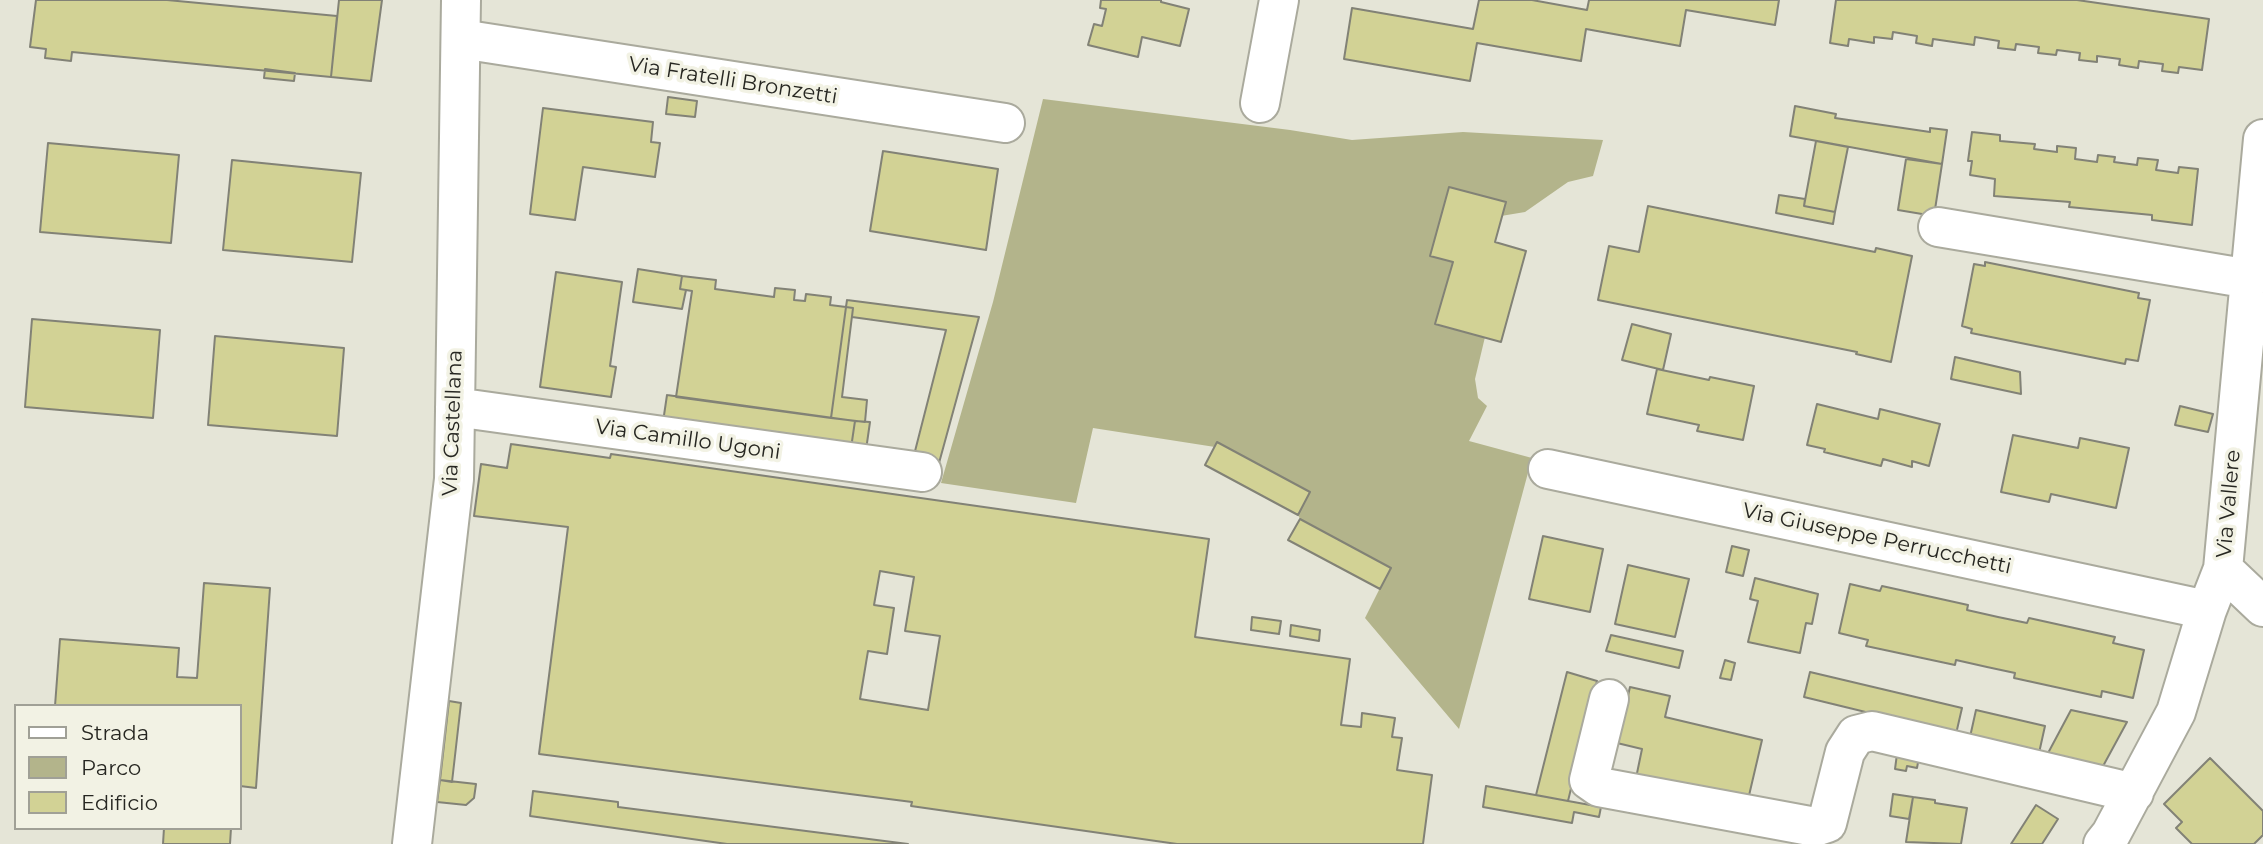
<!DOCTYPE html>
<html>
<head>
<meta charset="utf-8">
<style>
	body { margin:0 }
	#map { position:relative; width:2263px; height:844px; overflow:hidden; background:#e5e5d7; font-family:Montserrat,sans-serif }
	canvas { display:block }
	.legend { position:absolute; left:14px; top:704px; width:228px; height:126px; box-sizing:border-box; background:#f2f2e4; border:2px solid #a0a096; margin:0; padding:9px 12px; list-style:none; font-size:21px; color:#262621 }
	.legend li { display:flex; align-items:center; gap:14px; height:35px }
	.legend b { width:35px; border:2px solid #a0a096 }
</style>
</head>
<body>
<div id="map">
<canvas width="2263" height="844"></canvas>
<ul class="legend">
<li><b style="height:9px;background:#fff"></b>Strada</li>
<li><b style="height:19px;background:#b3b48b"></b>Parco</li>
<li><b style="height:19px;background:#d2d295"></b>Edificio</li>
</ul>
</div>
<script>
const g = document.querySelector('canvas').getContext('2d');
g.lineJoin = 'round';
function paint(path, color) { g.fillStyle = color; g.fill(path, 'evenodd'); }
const poly = rows => new Path2D(rows.map(r => 'M' + r).join(''));
function strokePath(path, color, width, dash) { g.strokeStyle = color; g.lineWidth = width; g.lineCap = dash ? 'butt' : 'round'; g.setLineDash(dash || []); g.stroke(path); }
function write(font, color, halo, rows, align = 'center') {
  g.font = font + ' Montserrat,sans-serif'; g.lineWidth = 7; g.setLineDash([]); g.textBaseline = 'middle'; g.strokeStyle = halo; g.fillStyle = color; for (const [text, x, y, turn = 0] of rows) {
    g.save(); g.translate(x, y); g.rotate((+turn || 0) * Math.PI / 180); g.textAlign = isNaN(turn) ? turn : align; if (halo) g.strokeText(text, 0, 0); g.fillText(text, 0, 0); g.restore();
  }
}
const green = poly([
	[1043,99,1290,130,1352,140,1463,132,1603,140,1593,176,1568,182,1525,212,1501,216,1505,202,1449,187,1430,255,1453,262,1436,323,1485,337,1475,379,1478,398,1487,406,1469,441,1532,458,1459,729,1365,618,1390,568,1300,519,1298,515,1310,492,1217,443,1215,447,1093,428,1076,503,941,483,993,302]
]);
const building = poly([
	[36,0,167,0,337,16,331,77,72,52,71,61,45,58,46,49,30,47,36,0],
	[339,0,382,0,371,81,331,77,339,0],
	[1101,0,1161,0,1161,2,1189,9,1180,46,1142,37,1138,57,1088,45,1094,24,1102,26,1106,9,1100,8,1101,0],
	[1479,0,1532,0,1587,10,1589,0,1779,0,1775,25,1686,10,1680,46,1586,29,1581,61,1477,43,1470,81,1344,59,1352,8,1473,29,1479,0],
	[1836,0,2077,0,2209,19,2202,70,2179,67,2178,73,2162,71,2163,64,2146,62,2139,61,2138,68,2119,65,2120,59,2097,56,2097,62,2079,60,2080,53,2057,50,2056,55,2038,53,2039,47,2016,44,2015,50,1998,48,1999,41,1975,37,1974,45,1933,39,1932,46,1916,43,1917,36,1893,32,1892,39,1874,37,1874,43,1849,39,1848,46,1830,43,1836,0],
	[265,69,295,73,294,81,264,78,265,69],
	[668,97,697,101,695,117,666,114,668,97],
	[1795,106,1836,114,1835,118,1930,132,1930,128,1947,130,1942,164,1790,136,1795,106],
	[543,108,653,122,651,142,660,143,655,177,583,167,575,220,530,214,543,108],
	[1972,132,2000,135,2000,141,2035,144,2034,149,2057,152,2057,146,2076,148,2075,159,2097,162,2098,155,2115,157,2114,162,2137,165,2138,158,2158,160,2156,170,2178,173,2179,167,2198,169,2192,225,2152,220,2152,215,2069,207,2070,202,1994,196,1995,179,1970,175,1972,161,1968,161,1972,132],
	[1816,141,1848,147,1835,212,1804,206,1816,141],
	[48,143,179,155,171,243,40,232,48,143],
	[883,151,998,169,986,250,870,231,883,151],
	[1906,159,1942,164,1934,216,1898,210,1906,159],
	[232,160,361,173,352,262,223,250,232,160],
	[1449,187,1506,202,1495,242,1526,251,1501,342,1435,324,1453,262,1430,256,1449,187],
	[1779,195,1805,199,1804,206,1835,212,1833,224,1776,213,1779,195],
	[1648,206,1875,252,1876,248,1912,256,1891,362,1856,354,1857,352,1598,300,1609,246,1639,252,1648,206],
	[1985,262,2139,293,2138,298,2150,300,2138,361,2126,359,2125,364,1971,333,1972,329,1962,326,1974,264,1985,266,1985,262],
	[638,269,682,276,680,289,686,290,682,309,633,302,638,269],
	[556,272,622,282,610,366,616,367,611,397,540,387,556,272],
	[682,276,716,280,715,289,774,297,775,288,795,290,794,300,805,301,806,294,831,297,830,305,846,307,831,418,676,397,692,291,680,289,682,276],
	[847,300,979,317,939,463,913,459,946,330,852,317,853,308,846,307,847,300],
	[846,307,853,308,842,397,867,400,865,422,831,418,846,307],
	[32,319,160,330,153,418,25,407,32,319],
	[1632,324,1671,334,1663,370,1622,360,1632,324],
	[215,336,344,348,337,436,208,425,215,336],
	[1955,357,2020,372,2021,394,1951,379,1955,357],
	[1657,369,1709,380,1710,377,1754,386,1743,440,1697,431,1699,425,1647,414,1657,369],
	[667,395,855,421,851,448,663,422,667,395],
	[1817,404,1878,419,1880,409,1940,424,1929,466,1912,461,1912,467,1883,459,1881,466,1824,452,1825,449,1807,445,1817,404],
	[2180,406,2213,414,2208,432,2175,425,2180,406],
	[855,421,870,422,866,450,851,448,855,421],
	[2013,435,2078,448,2080,438,2129,448,2116,508,2051,494,2049,502,2001,492,2013,435],
	[1217,442,1310,492,1298,515,1205,465,1217,442],
	[511,444,610,458,611,454,1209,539,1195,637,1350,659,1341,725,1361,727,1362,713,1395,718,1392,737,1402,738,1397,770,1432,775,1423,844,1177,844,911,806,912,802,539,754,568,527,474,516,481,464,507,468,511,444],
	[880,571,914,577,905,631,940,636,928,710,860,699,868,651,887,654,894,608,874,605,880,571],
	[1300,519,1391,568,1380,589,1288,540,1300,519],
	[1543,536,1603,549,1590,612,1529,599,1543,536],
	[1732,546,1749,550,1743,576,1726,572,1732,546],
	[1628,565,1689,579,1675,637,1615,624,1628,565],
	[1755,578,1818,594,1812,624,1806,623,1800,653,1748,642,1758,601,1750,599,1755,578],
	[204,583,270,588,256,788,240,786,240,706,55,706,60,639,179,648,177,677,197,678,204,583],
	[1850,584,1880,591,1882,586,1968,605,1967,610,1998,617,2027,623,2029,618,2115,637,2113,643,2144,650,2133,698,2102,691,2101,697,2014,678,2015,673,1987,667,1956,660,1955,665,1866,646,1868,640,1839,633,1850,584],
	[1252,617,1281,621,1279,634,1251,630,1252,617],
	[1291,625,1320,630,1319,641,1290,636,1291,625],
	[1611,635,1683,651,1679,668,1606,651,1611,635],
	[1725,660,1735,663,1731,680,1720,678,1725,660],
	[1567,672,1597,681,1568,801,1536,795,1567,672],
	[1810,672,1962,708,1956,734,1804,697,1810,672],
	[1630,687,1670,696,1665,717,1762,740,1747,804,1636,778,1642,749,1617,743,1630,687],
	[449,701,461,703,452,782,440,780,449,701],
	[1976,710,2045,726,2039,753,1970,737,1976,710],
	[2071,710,2127,722,2102,768,2047,755,2071,710],
	[1897,754,1919,757,1917,768,1907,766,1906,771,1895,769,1897,754],
	[2210,758,2263,811,2263,835,2254,844,2192,844,2176,828,2182,822,2164,804,2210,758],
	[440,780,476,784,474,798,466,805,437,802,440,780],
	[1486,786,1601,807,1599,817,1574,812,1572,823,1483,807,1486,786],
	[533,791,618,802,618,807,908,844,727,844,530,816,533,791],
	[1893,794,1913,797,1909,819,1890,816,1893,794],
	[1913,797,1935,800,1935,803,1967,808,1961,844,1906,842,1913,797],
	[2036,805,2058,819,2042,844,2011,844,2036,805],
	[164,828,231,828,230,844,163,844,164,828]
]);
const minor = poly([
	[461,39,1005,123],
	[1260,103,1279,0],
	[1938,227,2250,279],
	[455,407,922,472],
	[1548,469,2207,610],
	[2223,569,2263,607],
	[1609,699,1589,780,1599,787,1815,827,1827,823,1845,752,1856,735,1872,731,2134,793],
	[412,844,454,479,461,0],
	[2103,844,2111,834,2176,712,2207,610,2223,569,2263,139]
]);
const streetNames = [
	["Via Fratelli Bronzetti",733,81,9],
	["Via Castellana",453,423,-88],
	["Via Camillo Ugoni",688,440,8],
	["Via Vallere",2229,504,-85],
	["Via Giuseppe Perrucchetti",1877,539,12]
];
paint(green, '#b3b48b');
paint(building, '#d2d295');
strokePath(building, '#828276', 2);
strokePath(minor, '#aaaa9d', 42);
strokePath(minor, '#fff', 38);
write('21px', '#262621', '#f2f2e4', streetNames);
</script>
</body>
</html>
